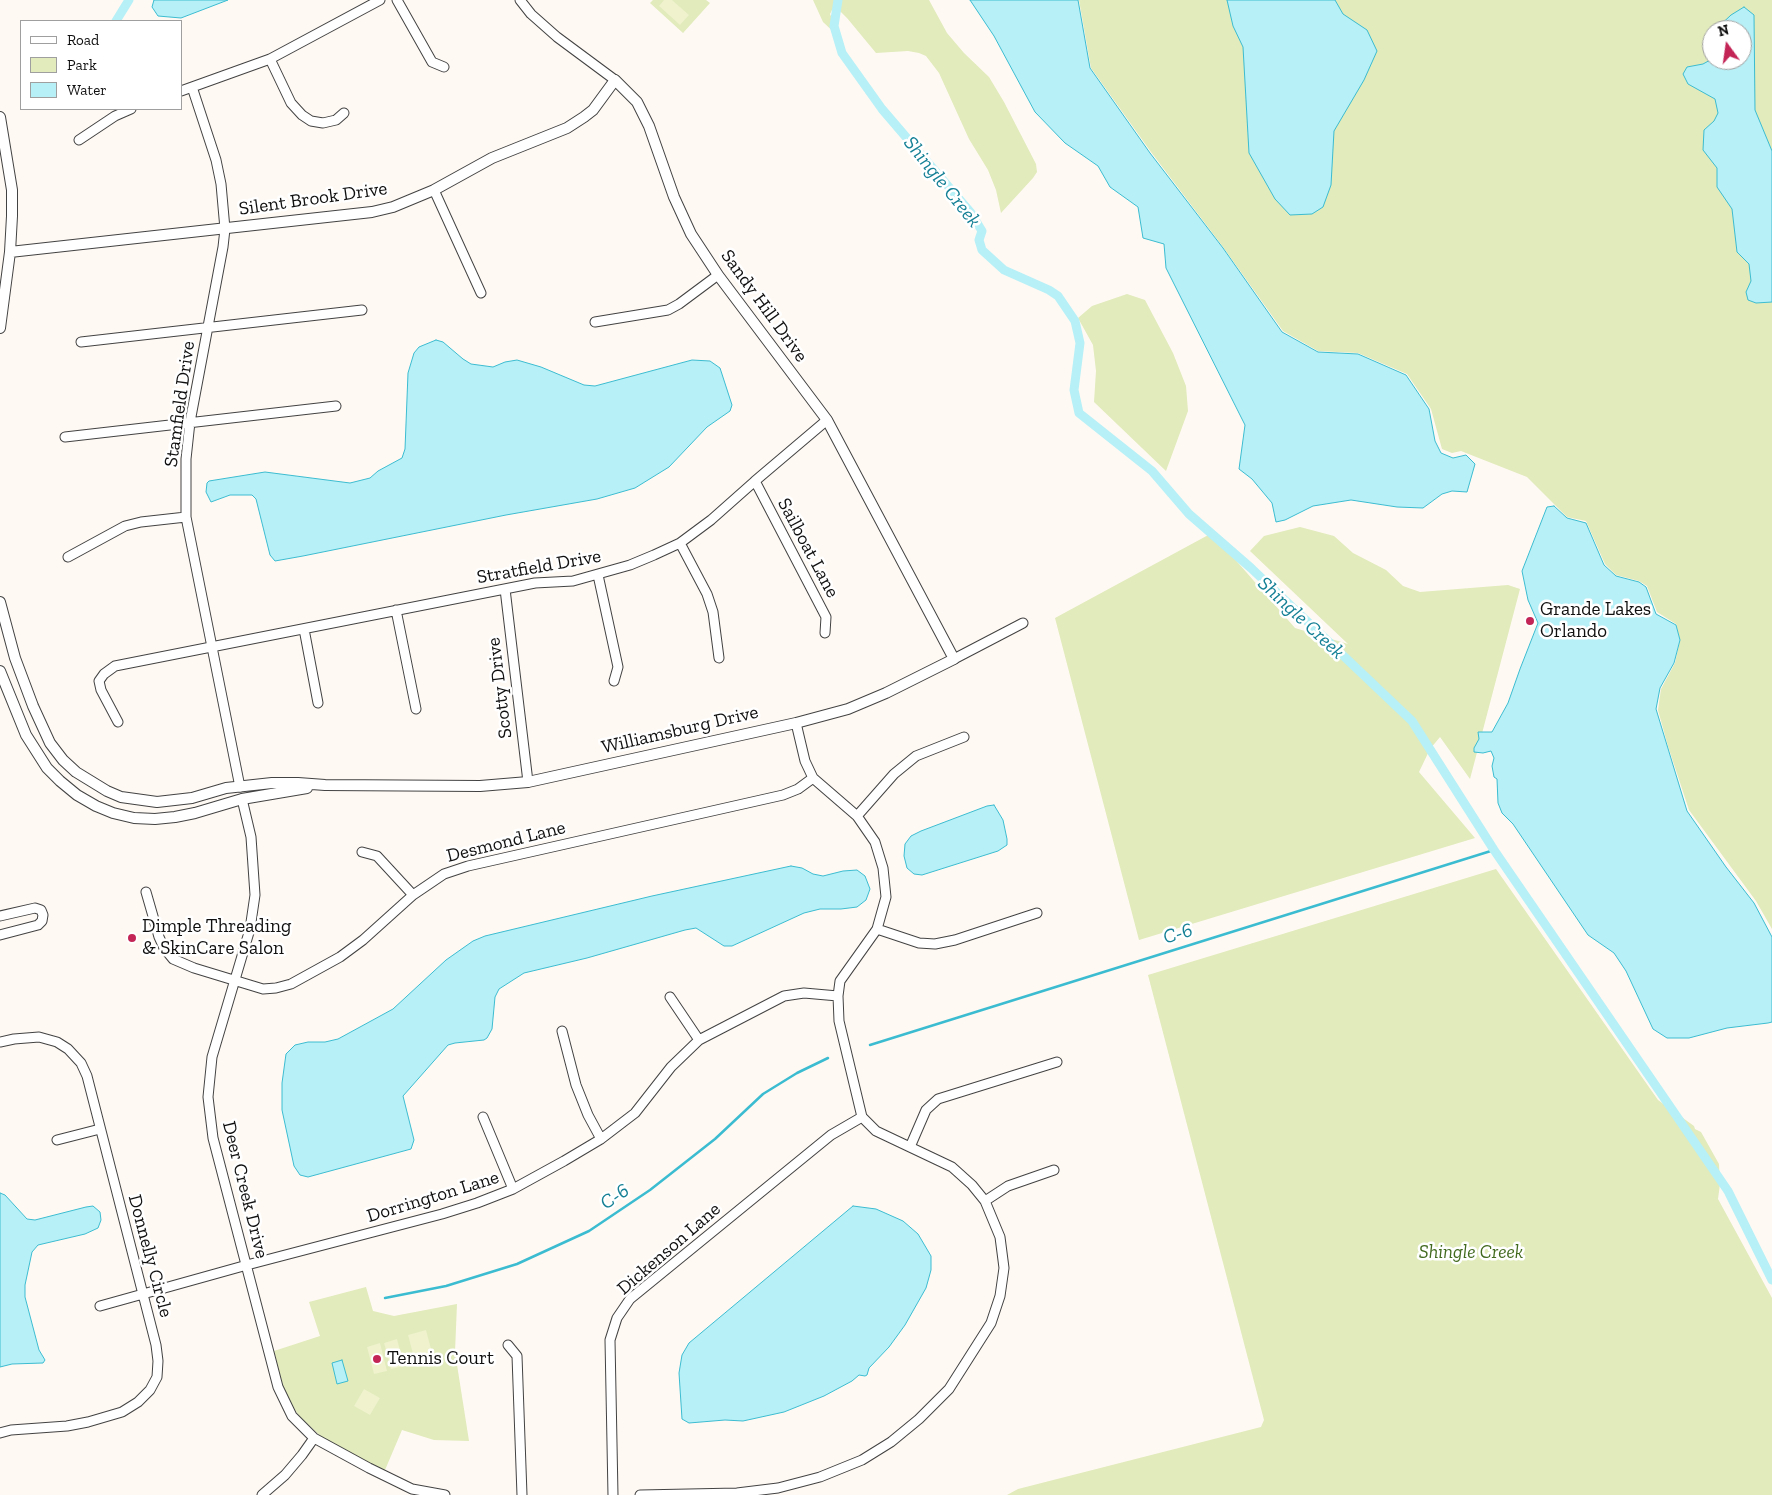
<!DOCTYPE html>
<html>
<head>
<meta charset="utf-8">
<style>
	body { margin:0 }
	#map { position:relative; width:1772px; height:1495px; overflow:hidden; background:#fff9f3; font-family:"Zilla Slab",serif }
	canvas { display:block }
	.legend { position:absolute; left:20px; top:20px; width:162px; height:90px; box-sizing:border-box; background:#fff; border:1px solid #9f9f9f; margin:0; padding:6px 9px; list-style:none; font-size:15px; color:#101010 }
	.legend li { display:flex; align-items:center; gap:10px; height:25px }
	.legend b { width:25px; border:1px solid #9f9f9f }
	.north { position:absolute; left:1702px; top:20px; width:50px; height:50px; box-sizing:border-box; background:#fff; border:1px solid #9f9f9f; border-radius:50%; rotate:346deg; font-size:14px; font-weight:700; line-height:20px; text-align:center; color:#101010 }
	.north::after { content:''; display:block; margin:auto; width:18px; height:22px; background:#c32557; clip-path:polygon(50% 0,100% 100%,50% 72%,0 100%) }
</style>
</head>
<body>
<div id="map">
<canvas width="1772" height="1495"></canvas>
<ul class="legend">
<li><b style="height:6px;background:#fff"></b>Road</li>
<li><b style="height:14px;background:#e1ebbb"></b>Park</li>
<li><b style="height:14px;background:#b7f0f7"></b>Water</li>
</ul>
<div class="north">N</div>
</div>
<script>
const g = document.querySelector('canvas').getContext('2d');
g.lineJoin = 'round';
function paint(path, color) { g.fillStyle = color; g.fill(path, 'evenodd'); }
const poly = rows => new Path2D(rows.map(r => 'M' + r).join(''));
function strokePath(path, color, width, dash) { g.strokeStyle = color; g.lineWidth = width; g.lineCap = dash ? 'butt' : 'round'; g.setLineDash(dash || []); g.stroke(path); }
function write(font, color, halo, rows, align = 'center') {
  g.font = font + ' "Zilla Slab",serif'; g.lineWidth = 5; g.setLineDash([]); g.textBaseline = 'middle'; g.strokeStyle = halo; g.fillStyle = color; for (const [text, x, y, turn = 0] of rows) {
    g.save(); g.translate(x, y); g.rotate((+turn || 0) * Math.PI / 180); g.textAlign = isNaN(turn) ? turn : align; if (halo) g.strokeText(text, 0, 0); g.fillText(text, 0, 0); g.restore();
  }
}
const green = poly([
	[653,0,706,0,710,3,683,33,650,3],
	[813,0,929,0,947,33,964,53,989,77,1004,102,1036,164,1037,172,1033,178,1001,213,996,190,988,170,969,139,939,73,926,56,919,53,908,51,876,53,847,18,840,11,833,8,830,14,839,37,823,22],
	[1079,0,1772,0,1772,929,1756,901,1689,810,1668,746,1658,710,1661,689,1675,663,1680,640,1676,624,1657,612,1647,586,1639,581,1616,575,1605,564,1586,521,1567,517,1527,477,1461,451,1452,453,1442,449,1431,409,1407,374,1358,353,1318,351,1283,331,1223,247,1151,152,1091,68],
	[1712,30,1742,30,1742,60,1712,60],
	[1127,294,1145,300,1173,353,1186,386,1188,411,1166,471,1094,402,1096,371,1093,345,1078,318,1092,306],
	[1300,527,1334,536,1353,553,1386,570,1403,586,1420,592,1508,585,1520,589,1470,779,1440,737,1430,749,1419,772,1475,838,1139,940,1055,618,1212,533,1295,628,1348,644,1250,551,1264,536],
	[1496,869,1658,1100,1694,1126,1695,1129,1701,1132,1719,1164,1720,1184,1718,1199,1772,1298,1772,1495,1007,1495,1018,1489,1261,1427,1264,1420,1148,975],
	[366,1287,373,1311,394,1316,457,1304,455,1352,469,1441,434,1440,402,1430,385,1470,359,1460,327,1442,300,1417,286,1397,274,1351,320,1336,309,1302]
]);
const pitch = poly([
	[664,0,672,0,689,15,680,25,659,6],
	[426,1330,434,1360,416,1365,408,1335],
	[397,1339,404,1366,391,1369,384,1343],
	[380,1343,387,1371,374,1374,367,1347],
	[364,1389,380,1398,370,1415,354,1406]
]);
const water = poly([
	[154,0,228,0,181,18,158,16,152,7,154,0],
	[970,0,1078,0,1090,68,1150,153,1223,248,1282,332,1318,352,1358,354,1406,375,1429,409,1435,441,1441,453,1453,458,1466,455,1475,464,1467,492,1452,491,1442,494,1423,508,1397,507,1351,500,1313,506,1285,520,1276,522,1272,503,1252,479,1239,469,1245,425,1166,268,1164,244,1143,238,1138,207,1110,187,1098,166,1065,143,1035,112,994,36,970,0],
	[1227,0,1335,0,1343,14,1367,30,1377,51,1364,80,1334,131,1331,185,1323,207,1312,214,1290,215,1275,199,1249,153,1243,47,1233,26,1227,0],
	[1744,7,1754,15,1755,110,1772,151,1772,302,1756,303,1748,300,1746,292,1751,281,1749,264,1737,252,1732,209,1717,187,1717,168,1703,150,1704,130,1714,121,1718,113,1715,99,1688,84,1683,74,1687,67,1703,64,1712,59,1742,60,1742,30,1715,30,1731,15,1744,7],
	[436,340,443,342,463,359,471,364,493,367,505,362,517,360,541,367,584,385,595,386,692,360,710,361,720,368,732,405,730,411,707,427,669,467,635,488,597,499,506,515,303,556,275,561,270,555,256,499,252,495,230,495,211,502,206,492,207,483,209,481,265,472,350,483,370,478,378,471,402,458,405,449,408,373,414,353,419,347,436,340],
	[1554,506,1567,518,1586,523,1604,565,1616,576,1639,582,1646,587,1656,614,1676,625,1680,640,1674,663,1660,688,1656,709,1687,811,1726,867,1754,903,1772,937,1772,1022,1768,1023,1727,1028,1689,1038,1667,1038,1653,1029,1626,971,1614,953,1588,935,1513,824,1502,813,1498,803,1497,779,1494,777,1492,766,1494,758,1491,751,1483,753,1474,752,1474,748,1479,739,1478,732,1492,732,1508,703,1520,669,1538,623,1528,600,1522,571,1547,507,1554,506],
	[994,805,1003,820,1007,839,1007,845,998,851,922,875,914,874,907,868,904,856,905,844,911,836,921,831,987,806,994,805],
	[791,866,802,868,813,874,823,876,843,871,857,870,865,876,870,889,866,900,857,907,841,909,820,909,804,913,732,946,724,946,696,928,685,930,587,958,524,973,499,989,495,997,492,1029,487,1038,484,1040,455,1043,448,1045,403,1096,414,1140,411,1149,308,1177,300,1175,294,1166,282,1110,282,1083,286,1054,295,1045,308,1042,325,1042,338,1039,393,1009,446,960,473,941,485,936,652,896,791,866],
	[0,1193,5,1195,27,1219,35,1220,86,1207,93,1206,100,1212,101,1220,98,1228,85,1234,38,1245,32,1252,25,1285,25,1297,39,1350,45,1360,43,1363,12,1364,0,1367,0,1193],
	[853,1206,876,1209,903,1221,918,1234,931,1256,931,1270,926,1288,905,1325,889,1347,869,1368,867,1375,865,1376,859,1375,852,1381,824,1396,784,1412,743,1421,725,1420,689,1423,682,1419,679,1373,682,1355,689,1343,853,1206],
	[342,1360,348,1381,337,1384,332,1363,342,1360]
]);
const stream = poly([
	[870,1045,1494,850],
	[385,1298,446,1286,517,1264,589,1231,650,1190,715,1139,763,1094,797,1073,828,1058]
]);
const canal = poly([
	[838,0,834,26,842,53,882,109,971,213,982,231,979,240,982,250,1004,270,1049,290,1058,296,1075,321,1080,343,1074,390,1079,413,1152,471,1189,514,1251,568,1412,721,1494,850,1728,1191,1772,1280],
	[116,21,129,0]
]);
const minor = poly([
	[397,0,432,62,444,67],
	[520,0,531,14,557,37,615,80],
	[270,59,291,103,302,115,311,121,323,123,336,120,344,113],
	[192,87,216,160,221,184,225,229,223,247,190,422,186,459,186,517,240,787],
	[181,91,270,59,380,0],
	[79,140,115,116,131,109],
	[434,190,481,293],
	[595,322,668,310,679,304,718,275],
	[81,342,362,310],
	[65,437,336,406],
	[755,481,826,617,825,633],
	[680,543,707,594,713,612,719,658],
	[68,557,125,526,141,522,186,517],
	[598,575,618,667,614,681],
	[505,589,528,782],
	[396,610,416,709],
	[304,629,318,703],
	[954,659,1023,623],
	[118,722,101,690,99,681,104,674,115,666,535,583,573,581,630,565,654,555,680,543,711,520,755,481,827,420],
	[242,799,251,837,255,895,250,929,212,1057,208,1097,213,1138,278,1387,292,1416,314,1438,369,1468,412,1489,445,1495],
	[857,816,894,774,916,756,964,737],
	[362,852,377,856,413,895],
	[146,892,159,937,164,948,173,959,194,968,263,989,276,988,291,984,340,957,363,940,413,895,444,874,468,866,783,795,798,789,813,778],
	[0,916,35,908,41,910,43,915,42,921,38,925,0,935],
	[877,929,919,943,935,944,955,940,1037,913],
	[670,997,699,1040],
	[562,1031,576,1085,588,1115,601,1139],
	[0,1042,14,1039,39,1037,57,1042,68,1049,81,1063,87,1076,156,1345,158,1361,157,1377,150,1390,138,1402,122,1412,88,1422,67,1426,11,1430,0,1433],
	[483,1117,513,1189],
	[57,1140,100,1129],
	[910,1147,926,1110,938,1099,1057,1062],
	[985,1201,1008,1186,1054,1170],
	[100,1306,247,1265,442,1214,477,1203,513,1189,564,1161,601,1139,635,1113,671,1067,699,1040,784,996,804,993,838,996],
	[508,1345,517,1356,522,1495],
	[262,1495,285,1475,302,1455,314,1438],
	[613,1495,610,1340,617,1318,630,1299,831,1135,862,1117],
	[640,1495,737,1493,778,1488,820,1477,862,1460,891,1442,919,1419,949,1389,991,1323,1000,1296,1004,1268,1000,1237,985,1201,972,1185,952,1167,876,1131,862,1117,839,1021,838,996,840,981,877,929,886,897,883,868,875,842,857,816,813,778,805,761,796,723]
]);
const tertiary = poly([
	[0,117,12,190,12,216,10,252,0,328],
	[0,602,15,658,33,706,50,743,63,760,76,772,107,791,121,797,157,802,192,798,226,788,272,783,298,783,325,785,480,786,528,782,796,723,848,709,886,693,954,659,827,420,718,275,691,234,674,197,649,126,637,102,615,80,593,110,584,117,567,128,492,158,434,190,393,207,372,212,10,252],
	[0,671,26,735,47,768,60,781,77,795,96,806,113,813,134,818,155,819,175,817,195,813,242,799,307,788]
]);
const markers = [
	[1530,621,5,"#c32557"],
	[132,938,5,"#c32557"],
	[377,1359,5,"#c32557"]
];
const streetNames = [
	["Silent Brook Drive",313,199,-8],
	["Sandy Hill Drive",764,306,54],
	["Stamfield Drive",180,404,-82],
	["Sailboat Lane",808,548,62],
	["Stratfield Drive",539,567,-10],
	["Scotty Drive",500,688,-97],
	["Williamsburg Drive",680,730,-13],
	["Desmond Lane",506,842,-14],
	["Deer Creek Drive",245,1190,76],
	["Dorrington Lane",433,1197,-17],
	["Dickenson Lane",669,1249,-41],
	["Donnelly Circle",150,1256,75]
];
const poiNames = [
	["Grande Lakes",1540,610],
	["Orlando",1540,632],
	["Dimple Threading",142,927],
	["& SkinCare Salon",142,949],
	["Tennis Court",387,1359]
];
const parkNames = [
	["Shingle Creek",1471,1253]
];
const waterNames = [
	["Shingle Creek",942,182,51],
	["Shingle Creek",1301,618,43],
	["C-6",1178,934,-17],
	["C-6",615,1197,-34]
];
paint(green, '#e1ebbb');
paint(pitch, '#eff2cd');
paint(water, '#b7f0f7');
strokePath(water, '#3cbcd0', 1);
strokePath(stream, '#3cbcd0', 2.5);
strokePath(canal, '#b7f0f7', 9);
strokePath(minor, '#434343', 11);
strokePath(tertiary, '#434343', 12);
strokePath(minor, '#fff', 9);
strokePath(tertiary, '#fff', 10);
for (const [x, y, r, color] of markers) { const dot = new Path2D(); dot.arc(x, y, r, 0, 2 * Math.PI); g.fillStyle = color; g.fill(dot); strokePath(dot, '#fff', 2); }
write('19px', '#101010', '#fff', streetNames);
write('19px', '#101010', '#fff', poiNames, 'left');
write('italic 19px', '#426a1e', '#fff', parkNames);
write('italic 20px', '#168196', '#fff', waterNames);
</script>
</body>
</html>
